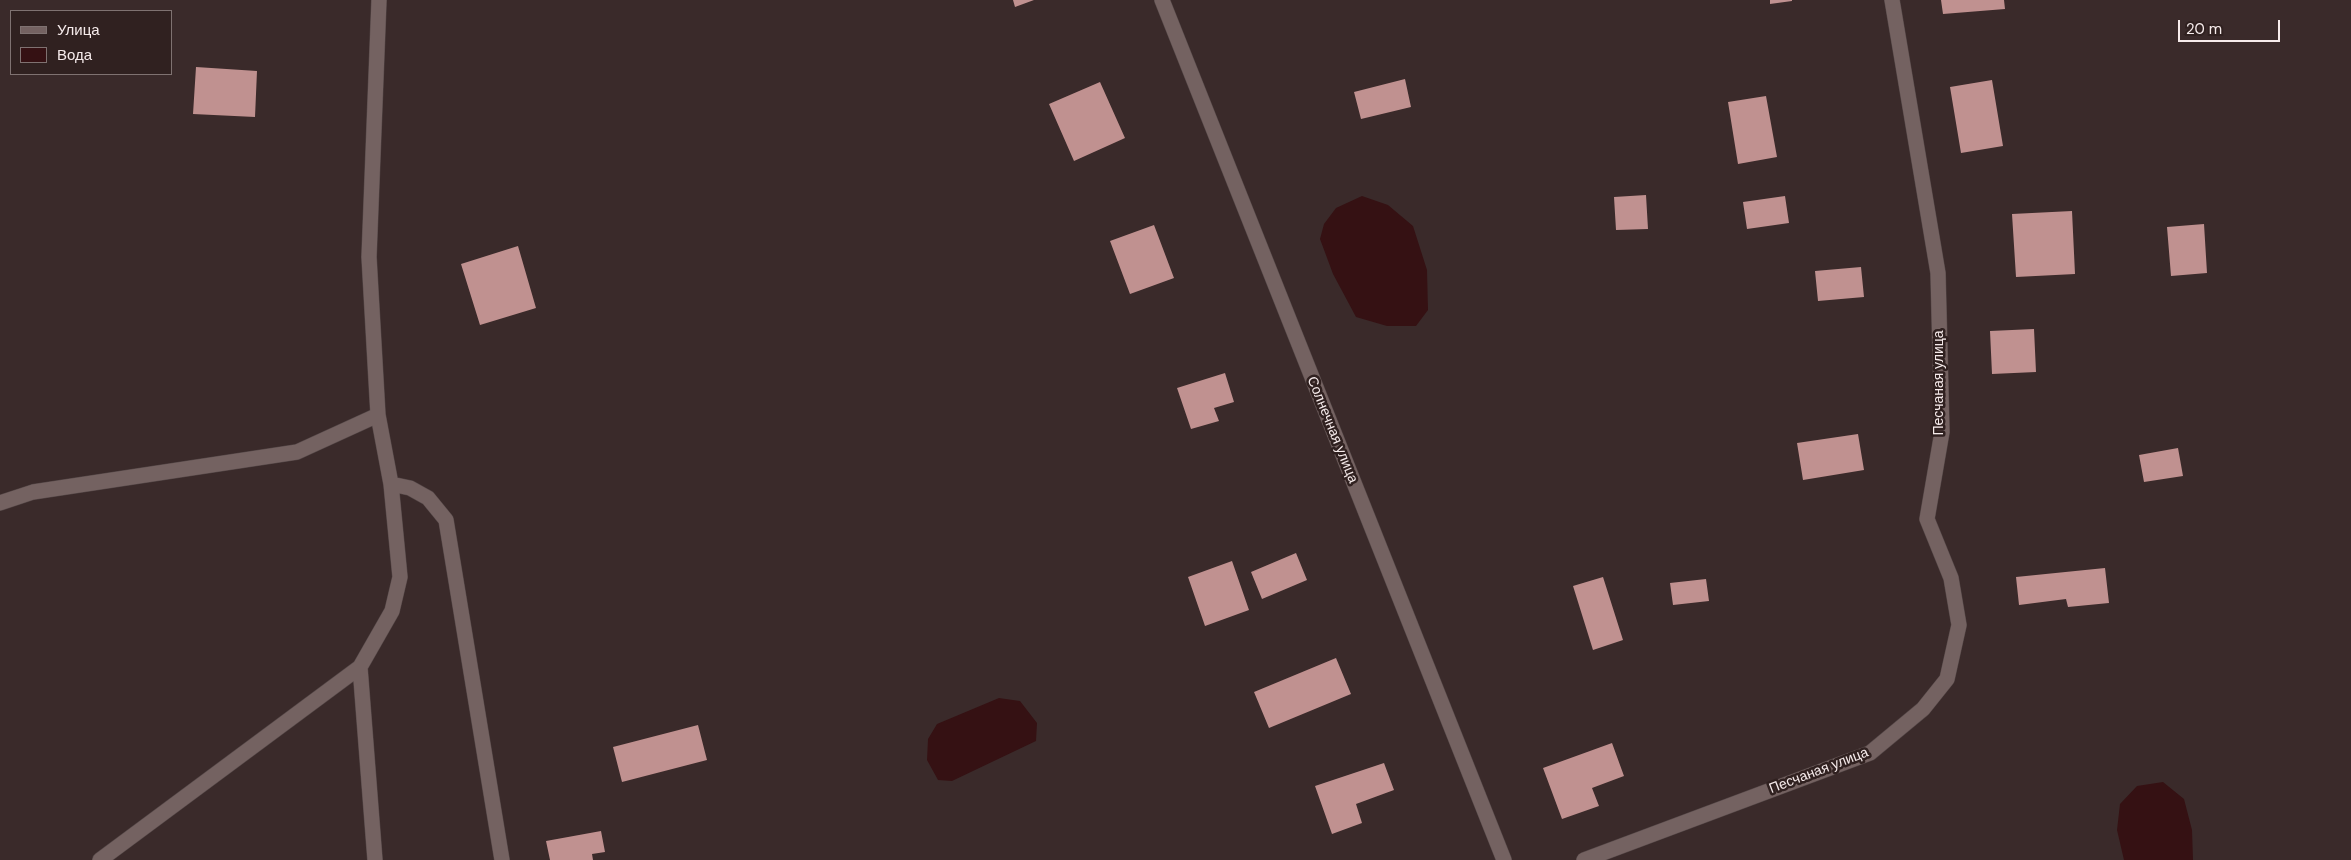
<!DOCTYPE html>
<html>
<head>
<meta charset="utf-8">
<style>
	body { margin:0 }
	#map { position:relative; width:2351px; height:860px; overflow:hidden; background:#3a2a2a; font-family:"DM Sans",sans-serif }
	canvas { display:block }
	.legend { position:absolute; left:10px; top:10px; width:162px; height:65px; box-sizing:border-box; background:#302120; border:1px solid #7f7271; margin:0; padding:6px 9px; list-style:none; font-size:15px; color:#f6ebeb }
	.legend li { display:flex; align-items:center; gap:10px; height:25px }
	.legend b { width:25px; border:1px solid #7f7271 }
	.scale { position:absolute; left:2178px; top:20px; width:102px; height:22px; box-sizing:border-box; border:2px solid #f6ebeb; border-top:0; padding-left:6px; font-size:15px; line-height:18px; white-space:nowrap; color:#f6ebeb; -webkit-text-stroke:4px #302120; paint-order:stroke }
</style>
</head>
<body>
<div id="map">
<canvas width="2351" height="860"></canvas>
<ul class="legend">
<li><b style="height:6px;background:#746261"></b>Улица</li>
<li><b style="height:14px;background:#351113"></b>Вода</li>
</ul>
<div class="scale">20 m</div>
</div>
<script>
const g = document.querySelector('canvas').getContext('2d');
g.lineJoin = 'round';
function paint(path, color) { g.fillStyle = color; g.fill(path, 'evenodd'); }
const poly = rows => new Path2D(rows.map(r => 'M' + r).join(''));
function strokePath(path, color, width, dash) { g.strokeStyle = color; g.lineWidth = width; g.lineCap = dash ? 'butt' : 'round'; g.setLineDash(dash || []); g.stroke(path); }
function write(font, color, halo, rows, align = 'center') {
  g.font = font + ' "DM Sans",sans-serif'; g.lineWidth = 5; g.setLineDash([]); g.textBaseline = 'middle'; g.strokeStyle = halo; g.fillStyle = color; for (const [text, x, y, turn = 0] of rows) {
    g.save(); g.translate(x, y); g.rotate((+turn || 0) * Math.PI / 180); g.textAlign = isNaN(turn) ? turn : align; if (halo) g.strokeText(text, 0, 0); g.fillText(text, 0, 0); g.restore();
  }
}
const water = poly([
	[1362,196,1388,205,1413,226,1427,270,1428,310,1416,326,1387,326,1356,317,1333,274,1320,239,1324,224,1336,208],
	[999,698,1020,701,1037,723,1036,741,952,781,938,780,927,760,928,739,937,724],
	[2163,782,2184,799,2192,830,2193,860,2124,860,2117,830,2120,804,2137,786]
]);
const building = poly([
	[1013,0,1034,0,1015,7],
	[1770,0,1792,0,1792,1,1770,4],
	[1941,0,2004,0,2005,9,1943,14],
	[196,67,257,71,255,117,193,114],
	[1405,79,1411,107,1361,119,1354,92],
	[1992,80,2003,146,1961,153,1950,87],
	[1100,82,1125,138,1074,161,1049,104],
	[1766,96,1777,157,1738,164,1728,102],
	[1646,195,1648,229,1616,230,1614,197],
	[1785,196,1789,223,1747,229,1743,202],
	[2072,211,2075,274,2016,277,2012,214],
	[2204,224,2207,273,2171,276,2167,227],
	[1154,225,1174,278,1130,294,1110,241],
	[518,246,536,308,480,325,461,264],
	[1861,267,1864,297,1818,301,1815,271],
	[2034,329,2036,372,1992,374,1990,331],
	[1225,373,1234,402,1214,408,1219,421,1191,429,1177,388],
	[1858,434,1864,470,1803,480,1797,443],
	[2178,448,2183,476,2144,482,2139,455],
	[1296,553,1307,580,1262,599,1251,572],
	[1232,561,1249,610,1205,626,1188,577],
	[2105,568,2109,603,2068,607,2066,599,2019,605,2016,577],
	[1603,577,1623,640,1593,650,1573,586],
	[1706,579,1709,601,1673,605,1670,583],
	[1336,658,1351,694,1269,728,1254,692],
	[698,725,707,760,622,782,613,747],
	[1612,743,1624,776,1592,788,1599,806,1562,819,1543,768],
	[1384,763,1394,790,1356,804,1362,823,1332,834,1315,786],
	[601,831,605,852,592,854,593,860,550,860,546,841]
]);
const minor = poly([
	[1162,0,1504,860],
	[391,484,410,488,428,498,446,520,502,860],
	[0,503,33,492,297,452,378,415],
	[360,667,375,860],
	[100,860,360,667,392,611,400,577,391,484,378,415,369,257,379,0],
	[1584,860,1870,753,1923,709,1947,679,1959,625,1951,578,1927,519,1942,432,1938,273,1892,0]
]);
const streetNames = [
	["Песчаная улица",1939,383,-90],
	["Солнечная улица",1332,430,68],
	["Песчаная улица",1819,771,-21]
];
paint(water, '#351113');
paint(building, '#c09190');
strokePath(minor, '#544747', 16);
strokePath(minor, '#746261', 15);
write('14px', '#f6ebeb', '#302120', streetNames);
</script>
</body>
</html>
